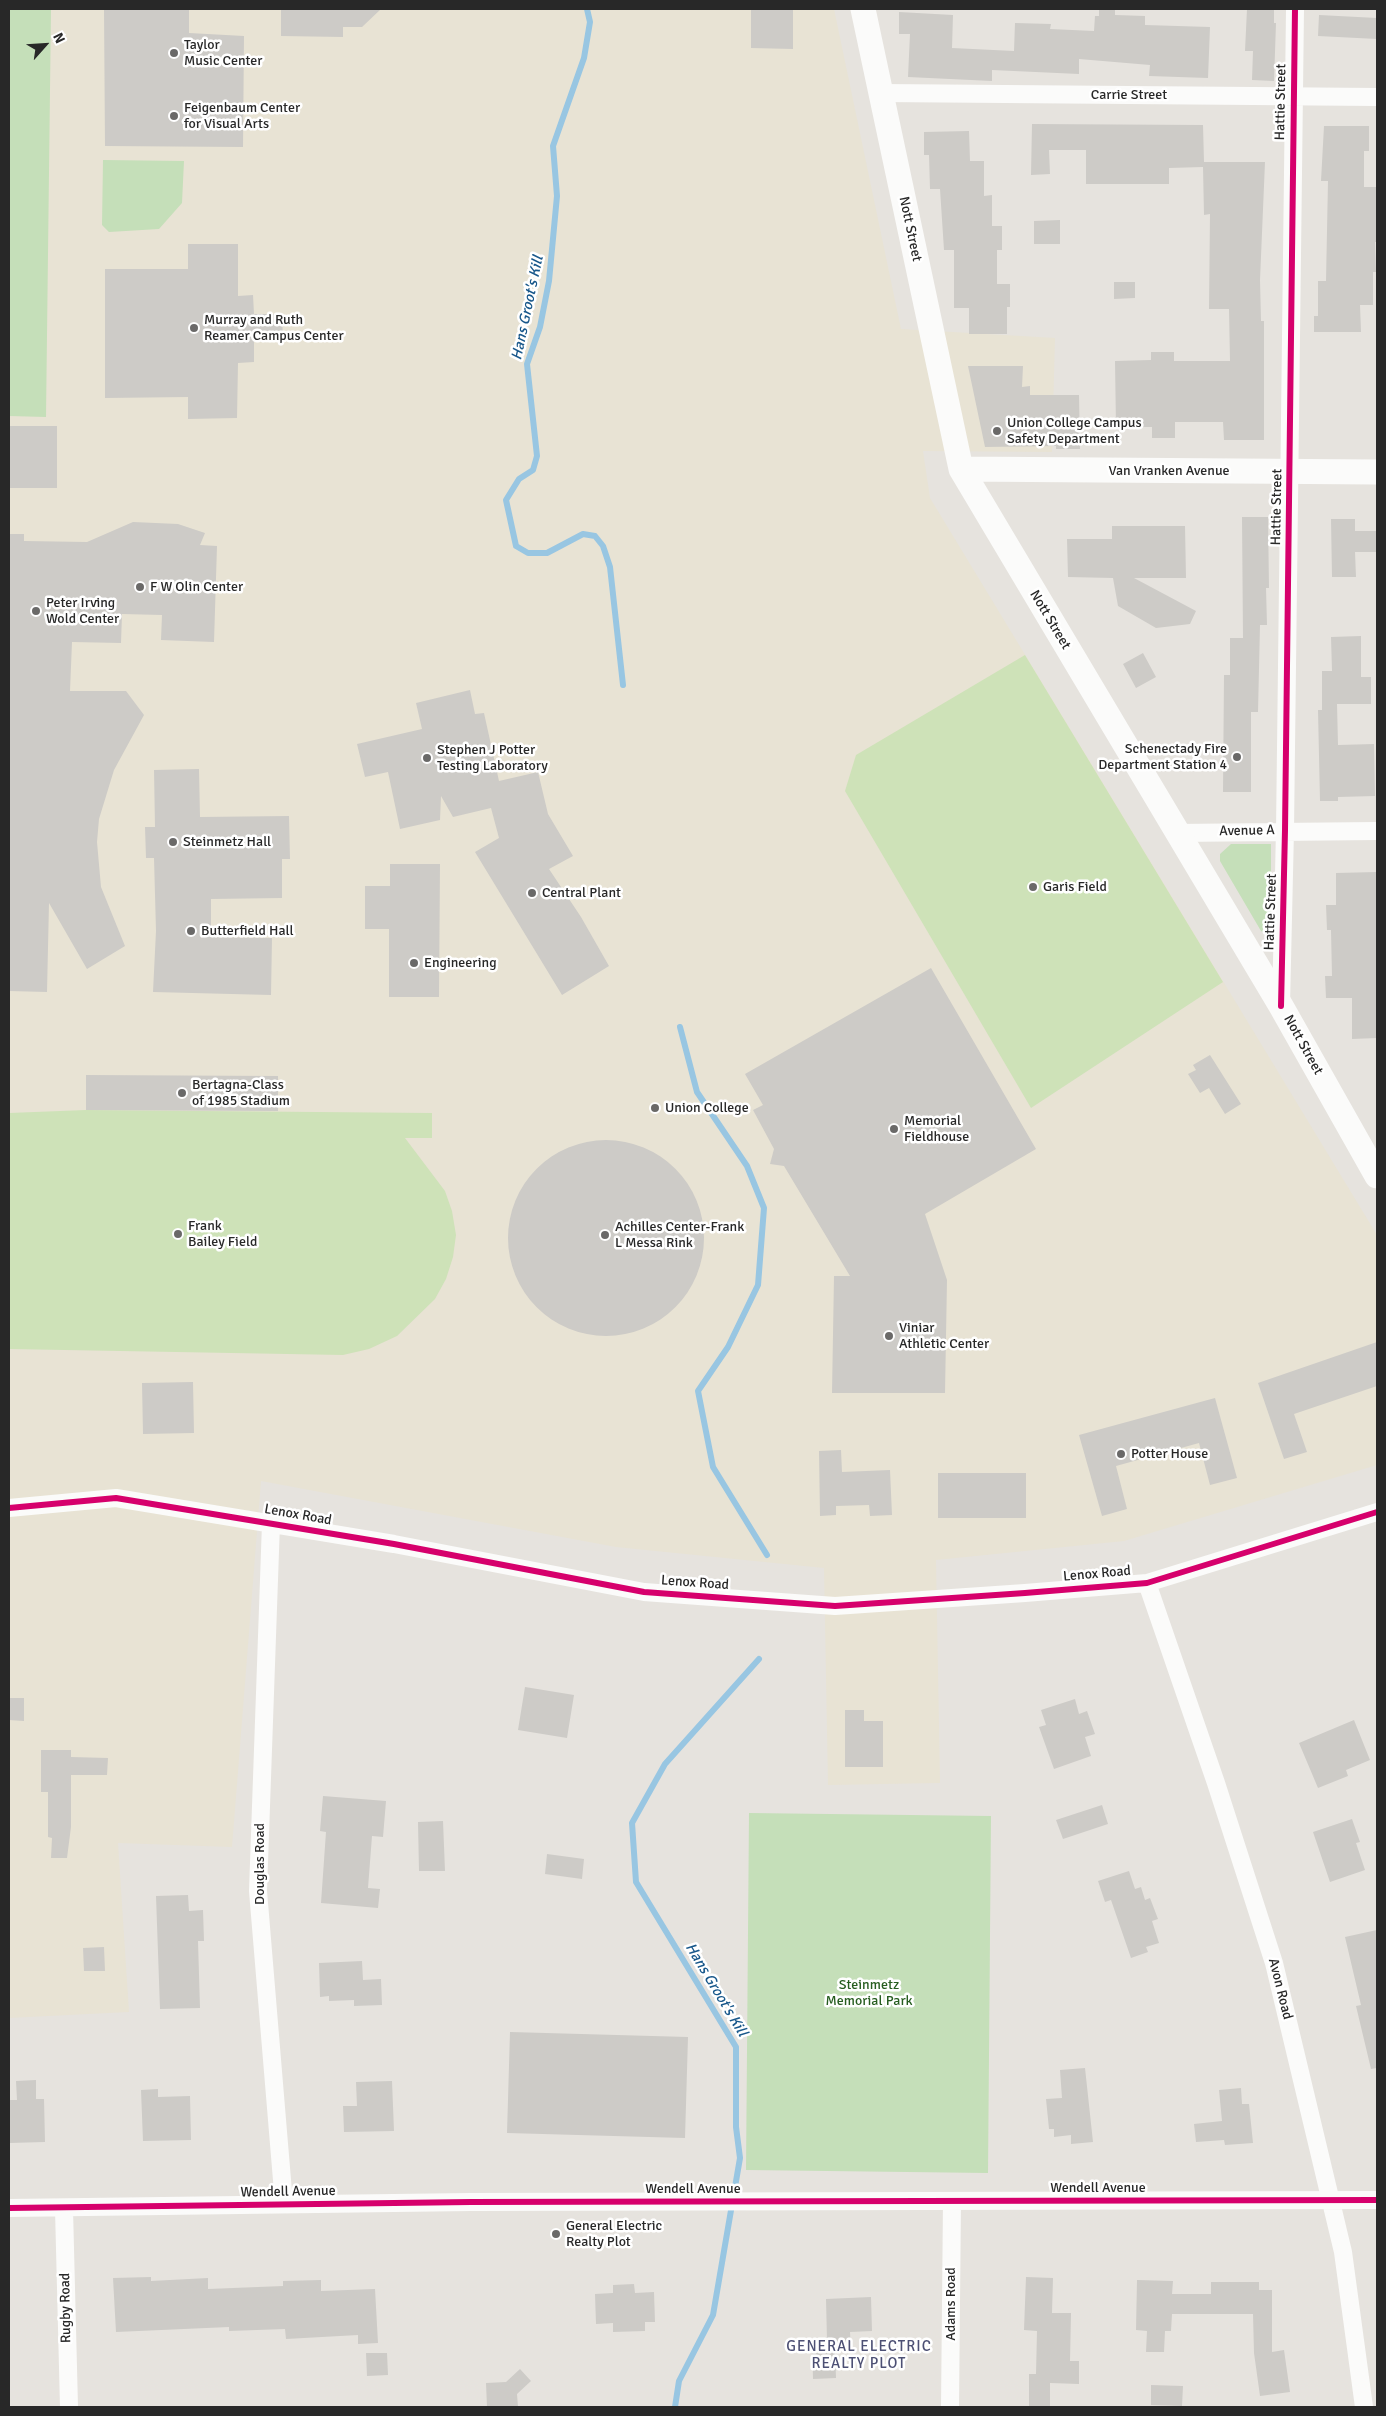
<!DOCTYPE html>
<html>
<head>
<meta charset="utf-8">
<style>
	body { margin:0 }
	#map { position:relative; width:1386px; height:2416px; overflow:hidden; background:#e6e3de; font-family:Signika,sans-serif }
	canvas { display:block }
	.frame { position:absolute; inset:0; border:10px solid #282828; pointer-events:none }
	.north { position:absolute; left:20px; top:20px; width:50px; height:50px; -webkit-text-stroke:4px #fff; paint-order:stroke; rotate:64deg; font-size:14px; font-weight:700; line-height:20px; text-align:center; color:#282828 }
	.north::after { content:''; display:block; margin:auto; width:18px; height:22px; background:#282828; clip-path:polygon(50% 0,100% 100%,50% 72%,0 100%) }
</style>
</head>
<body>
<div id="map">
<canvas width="1386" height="2416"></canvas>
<div class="frame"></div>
<div class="north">N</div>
</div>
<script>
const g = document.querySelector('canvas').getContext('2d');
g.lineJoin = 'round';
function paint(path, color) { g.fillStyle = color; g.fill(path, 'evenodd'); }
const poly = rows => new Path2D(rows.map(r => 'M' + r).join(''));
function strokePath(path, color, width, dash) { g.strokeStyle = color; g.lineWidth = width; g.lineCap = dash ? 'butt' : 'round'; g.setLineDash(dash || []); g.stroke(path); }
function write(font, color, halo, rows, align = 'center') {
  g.font = font + ' Signika,sans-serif'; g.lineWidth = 5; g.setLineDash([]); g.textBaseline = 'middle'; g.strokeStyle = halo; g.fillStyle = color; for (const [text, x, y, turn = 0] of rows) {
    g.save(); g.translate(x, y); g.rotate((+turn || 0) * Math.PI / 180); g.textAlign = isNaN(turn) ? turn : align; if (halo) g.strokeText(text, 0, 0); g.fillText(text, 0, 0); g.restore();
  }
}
const education = poly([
	[9,9,834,9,901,329,1055,338,1052,452,923,451,930,498,1377,1235,1377,1465,1124,1541,936,1560,940,1783,828,1785,824,1568,616,1547,261,1481,232,1847,118,1843,129,2012,9,2018]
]);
const green = poly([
	[9,9,51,9,46,417,9,416],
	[103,160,184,161,182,203,159,229,109,232,102,225],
	[1231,844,1271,844,1271,926,1265,933,1261,931,1220,861,1220,854],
	[749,1813,991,1816,988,2173,746,2170]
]);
const pitch = poly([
	[1025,655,1223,982,1031,1108,845,791,856,755],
	[86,1110,432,1113,432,1138,405,1138,445,1191,452,1211,456,1235,453,1257,446,1279,435,1299,397,1336,369,1349,343,1355,9,1349,9,1113]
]);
const stream = poly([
	[587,9,590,22,584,58,553,146,557,196,549,281,540,327,527,364,537,456,533,470,519,479,506,500,516,546,528,553,547,553,583,534,595,536,603,546,610,567,623,685],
	[680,1027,697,1092,747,1166,764,1208,758,1285,728,1347,698,1391,713,1467,767,1555],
	[675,2407,679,2381,713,2315,740,2158,736,2127,736,2047,636,1882,632,1823,665,1764,759,1659]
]);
const building = poly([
	[104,9,189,9,189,33,244,36,243,147,105,146],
	[281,9,381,9,362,27,343,27,343,37,281,36],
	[751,9,793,9,793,49,751,48],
	[1099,9,1115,9,1115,15,1145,16,1145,25,1210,27,1208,78,1149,76,1150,65,1079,59,1079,74,992,70,992,81,908,77,910,34,899,34,899,12,953,15,952,48,1014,51,1015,23,1051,24,1050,29,1094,31,1095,16,1099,16],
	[1247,9,1274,9,1274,23,1276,23,1274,81,1252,80,1253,51,1245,51],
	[1319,15,1377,18,1377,39,1318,36],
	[1032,124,1203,125,1204,162,1265,162,1260,280,1261,321,1264,321,1264,440,1224,440,1223,422,1175,422,1175,438,1152,438,1152,427,1116,427,1115,361,1151,360,1151,352,1174,352,1174,361,1230,361,1229,309,1209,309,1210,214,1204,215,1203,167,1169,168,1169,184,1086,184,1086,150,1049,150,1050,174,1031,175],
	[1324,126,1369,126,1369,151,1364,151,1364,187,1376,187,1377,242,1375,242,1376,272,1373,272,1373,305,1360,305,1361,332,1314,332,1314,316,1318,316,1318,281,1326,281,1328,181,1321,181],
	[969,131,970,161,984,161,984,196,992,195,992,226,1002,226,1002,250,997,250,997,284,1010,284,1010,307,1007,307,1007,334,969,334,969,308,954,308,954,250,944,250,940,189,930,189,929,155,924,155,924,132],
	[1060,220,1060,244,1034,244,1034,221],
	[188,244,238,244,238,296,253,295,254,314,282,314,283,341,254,342,254,362,238,363,237,418,188,419,188,397,105,398,105,269,188,269],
	[1114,282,1135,282,1135,298,1114,299],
	[968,366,1023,366,1022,387,1030,386,1030,395,1079,395,1080,449,1056,449,1056,446,985,447],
	[9,426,57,426,57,488,9,488],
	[1242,517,1268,517,1269,588,1266,588,1267,625,1260,625,1258,712,1251,712,1251,792,1223,792,1224,675,1230,675,1230,638,1243,638],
	[1331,519,1355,519,1355,531,1377,531,1377,552,1355,552,1356,577,1332,577],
	[133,522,178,524,205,533,200,545,217,546,214,642,161,640,162,615,122,614,121,643,72,642,70,691,126,691,144,715,114,770,99,819,97,842,101,887,125,946,87,969,49,903,47,992,9,991,9,534,24,534,24,541,87,542],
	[1112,526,1185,526,1186,578,1134,578,1196,611,1190,624,1156,628,1118,606,1113,578,1068,577,1067,539,1112,539],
	[1361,636,1361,677,1371,677,1371,704,1337,704,1338,745,1374,744,1375,796,1338,797,1338,801,1320,801,1318,710,1322,710,1322,671,1332,671,1331,637],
	[1143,653,1156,677,1136,688,1123,664],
	[470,690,475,714,484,713,499,781,538,772,548,814,573,856,549,869,581,917,609,966,562,995,475,852,499,838,491,808,453,817,441,796,440,820,400,829,388,772,365,777,357,744,422,729,416,703],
	[199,769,200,817,289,816,290,859,282,859,282,898,211,899,211,937,272,938,271,995,153,992,156,931,154,858,146,858,145,827,155,827,154,770],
	[390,864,440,864,439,997,389,997,389,929,365,929,365,886,390,886],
	[1377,872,1377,1038,1352,1039,1352,998,1326,998,1325,976,1332,976,1331,930,1327,930,1326,905,1336,905,1336,873],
	[931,968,1036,1149,925,1214,947,1280,945,1393,832,1393,834,1276,850,1276,784,1166,770,1164,774,1149,753,1110,763,1105,745,1074],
	[1210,1055,1241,1104,1225,1114,1209,1088,1200,1093,1188,1074,1196,1070,1193,1065],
	[86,1075,278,1076,278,1111,86,1110],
	'508 1238a98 98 0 1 1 196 0a98 98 0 1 1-196 0Z',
	[1377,1342,1377,1386,1294,1414,1307,1452,1284,1459,1258,1383],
	[193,1382,194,1433,143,1434,142,1383],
	[1215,1398,1237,1478,1210,1485,1199,1443,1116,1466,1127,1509,1102,1516,1079,1435],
	[841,1450,842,1472,890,1470,892,1515,870,1516,869,1505,836,1506,836,1515,820,1516,819,1451],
	[938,1473,1026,1473,1026,1518,938,1518],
	[525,1687,574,1695,567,1738,518,1730],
	[9,1698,24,1698,24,1721,9,1720],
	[1075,1699,1079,1714,1087,1711,1095,1734,1085,1737,1091,1756,1054,1769,1039,1727,1046,1725,1041,1710],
	[845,1710,864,1710,864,1721,883,1721,883,1767,845,1767],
	[1354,1720,1370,1760,1346,1770,1348,1776,1318,1788,1299,1743],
	[41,1750,71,1750,71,1757,108,1758,107,1775,71,1775,71,1827,67,1858,51,1858,52,1838,48,1837,48,1792,41,1792],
	[323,1796,386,1801,383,1837,372,1836,368,1888,380,1889,378,1908,321,1903,326,1832,320,1831],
	[1102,1805,1108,1824,1063,1839,1056,1820],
	[1352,1819,1360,1842,1356,1843,1365,1870,1330,1882,1313,1832],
	[443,1821,445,1871,419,1871,418,1822],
	[547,1854,584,1859,582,1879,545,1874],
	[1129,1871,1135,1889,1141,1887,1145,1900,1150,1898,1158,1919,1152,1921,1159,1943,1146,1947,1148,1952,1131,1958,1111,1900,1105,1902,1098,1881],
	[188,1895,189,1911,203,1910,204,1941,198,1941,200,2008,160,2009,156,1896],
	[1377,1930,1377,2068,1371,2069,1356,2006,1361,2005,1345,1937],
	[104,1947,105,1971,84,1971,83,1948],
	[362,1961,363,1980,381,1979,382,2005,354,2006,354,2000,329,2001,329,1996,320,1997,319,1963],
	[510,2032,688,2037,685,2138,507,2133],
	[1085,2068,1093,2142,1071,2144,1071,2135,1054,2137,1054,2129,1049,2129,1046,2099,1062,2098,1060,2070],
	[36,2080,36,2099,44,2099,45,2142,9,2143,9,2100,17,2100,16,2081],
	[392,2081,394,2131,344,2132,343,2106,357,2106,356,2082],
	[1241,2088,1242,2104,1249,2104,1253,2143,1225,2145,1224,2140,1196,2142,1194,2124,1222,2121,1219,2090],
	[158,2089,158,2097,190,2096,191,2140,143,2141,141,2090],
	[151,2277,151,2281,208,2278,208,2289,283,2286,283,2281,321,2280,321,2291,375,2289,378,2343,358,2344,358,2335,286,2339,285,2329,229,2331,229,2327,116,2332,113,2278],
	[1026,2277,1053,2278,1052,2313,1071,2313,1070,2361,1079,2361,1079,2384,1050,2383,1050,2407,1029,2407,1029,2374,1036,2374,1037,2331,1024,2330],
	[1137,2280,1173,2281,1172,2294,1211,2294,1211,2282,1259,2282,1259,2290,1272,2290,1272,2352,1284,2350,1290,2392,1260,2396,1254,2353,1253,2314,1172,2314,1171,2331,1165,2331,1164,2352,1146,2352,1147,2331,1136,2330],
	[634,2284,635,2293,654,2292,655,2322,645,2322,645,2331,613,2332,613,2323,596,2324,595,2294,613,2293,613,2285],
	[871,2297,872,2331,850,2332,851,2350,835,2350,836,2378,813,2379,812,2340,827,2340,826,2299],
	[366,2353,387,2353,388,2375,367,2376],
	[520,2369,531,2381,517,2394,518,2407,487,2407,486,2383,506,2382],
	[1151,2385,1183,2386,1182,2406,1151,2405]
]);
const street = poly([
	[881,93,1377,97],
	[1176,833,1377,831],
	[1281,1005,1285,830,1295,9],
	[9,1508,116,1498,394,1544,644,1592,835,1606,1025,1593,1147,1583,1377,1512],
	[271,1523,258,1891,284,2204],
	[1147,1583,1216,1783,1274,1963,1343,2252,1364,2407],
	[9,2208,471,2202,1377,2200],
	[64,2209,69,2407],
	[950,2407,952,2201]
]);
const secondary = poly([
	[863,9,961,469,1281,1006,1377,1176],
	[961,469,1377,472]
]);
const cycleway = poly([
	[1281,1006,1285,830,1295,9],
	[9,1508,116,1498,394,1544,644,1592,835,1606,1025,1593,1147,1583,1377,1512],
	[9,2208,471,2202,1377,2200]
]);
const markers = [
	[174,53,5,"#6a6968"],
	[174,116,5,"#6a6968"],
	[194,328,5,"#6a6968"],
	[997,431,5,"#6a6968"],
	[140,587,5,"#6a6968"],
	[36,611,5,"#6a6968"],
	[1237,757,5,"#6a6968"],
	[427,758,5,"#6a6968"],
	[173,842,5,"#6a6968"],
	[1033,887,5,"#6a6968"],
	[532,893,5,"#6a6968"],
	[191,931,5,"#6a6968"],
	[414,963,5,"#6a6968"],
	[182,1093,5,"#6a6968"],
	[655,1108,5,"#6a6968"],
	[894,1129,5,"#6a6968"],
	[178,1234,5,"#6a6968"],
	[605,1235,5,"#6a6968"],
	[889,1336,5,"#6a6968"],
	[1121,1454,5,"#6a6968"],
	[556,2234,5,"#6a6968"]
];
const poiNames = [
	["Taylor",184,45],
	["Music Center",184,61],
	["Feigenbaum Center",184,108],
	["for Visual Arts",184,124],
	["Murray and Ruth",204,320],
	["Reamer Campus Center",204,336],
	["Union College Campus",1007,423],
	["Safety Department",1007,439],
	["F W Olin Center",150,587],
	["Peter Irving",46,603],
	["Wold Center",46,619],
	["Schenectady Fire",1227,749,"right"],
	["Department Station 4",1227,765,"right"],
	["Stephen J Potter",437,750],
	["Testing Laboratory",437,766],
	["Steinmetz Hall",183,842],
	["Garis Field",1043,887],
	["Central Plant",542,893],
	["Butterfield Hall",201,931],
	["Engineering",424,963],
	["Bertagna-Class",192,1085],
	["of 1985 Stadium",192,1101],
	["Union College",665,1108],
	["Memorial",904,1121],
	["Fieldhouse",904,1137],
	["Frank",188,1226],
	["Bailey Field",188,1242],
	["Achilles Center-Frank",615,1227],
	["L Messa Rink",615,1243],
	["Viniar",899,1328],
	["Athletic Center",899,1344],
	["Potter House",1131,1454],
	["General Electric",566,2226],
	["Realty Plot",566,2242]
];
const streetNames = [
	["Carrie Street",1129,95],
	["Hattie Street",1281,102,-89],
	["Nott Street",910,229,78],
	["Van Vranken Avenue",1169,471],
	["Hattie Street",1277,507,-89],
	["Nott Street",1050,620,59],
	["Avenue A",1247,831,-1],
	["Hattie Street",1271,912,-88],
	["Nott Street",1303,1045,61],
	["Lenox Road",298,1515,10],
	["Lenox Road",1097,1574,-5],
	["Lenox Road",695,1583,4],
	["Douglas Road",260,1864,-90],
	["Avon Road",1280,1989,76],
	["Wendell Avenue",1098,2188],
	["Wendell Avenue",693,2189],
	["Wendell Avenue",288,2192,-1],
	["Adams Road",951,2304,-90],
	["Rugby Road",66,2308,-91]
];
const parkNames = [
	["Steinmetz",869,1985],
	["Memorial Park",869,2001]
];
const waterNames = [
	["Hans Groot's Kill",528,308,-78],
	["Hans Groot's Kill",716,1990,59]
];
const neighbourhoodNames = [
	["GENERAL ELECTRIC",859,2347],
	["REALTY PLOT",859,2364]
];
paint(education, '#e8e3d4');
paint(green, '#c5dfb9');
paint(pitch, '#cee2b8');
strokePath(stream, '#98c6e2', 6);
paint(building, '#cdcbc7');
strokePath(street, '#fbfbfa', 18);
strokePath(secondary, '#fbfbfa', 25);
strokePath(cycleway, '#d6006c', 6);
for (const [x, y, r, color] of markers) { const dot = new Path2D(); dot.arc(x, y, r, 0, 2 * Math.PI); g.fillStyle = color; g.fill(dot); strokePath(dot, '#fff', 2); }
write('14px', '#282828', '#fff', poiNames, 'left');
write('14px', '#282828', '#fff', streetNames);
write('14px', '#265d1f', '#fff', parkNames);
write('italic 15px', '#19588b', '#fff', waterNames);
g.letterSpacing = '1px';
write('15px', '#4d5074', '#fff', neighbourhoodNames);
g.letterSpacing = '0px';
</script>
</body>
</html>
